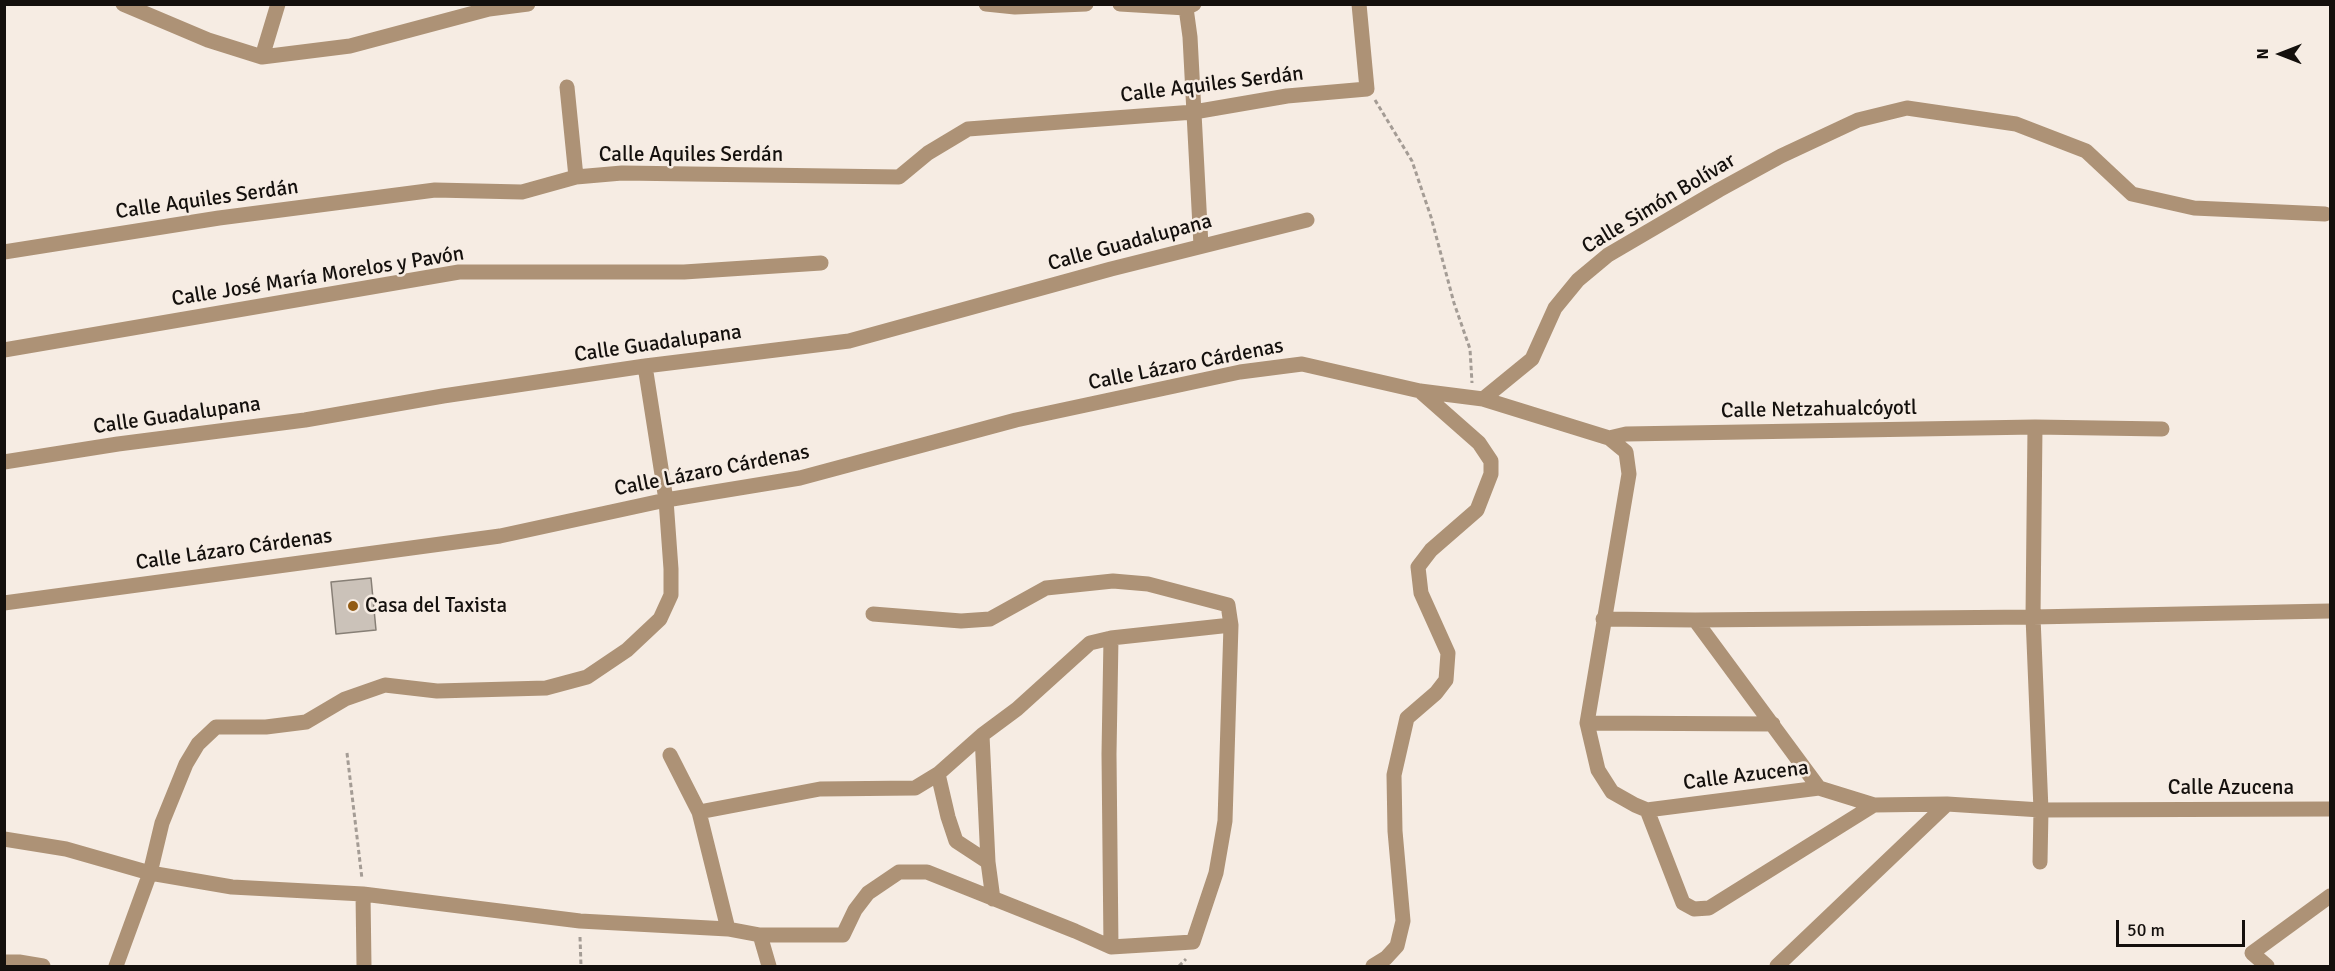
<!DOCTYPE html>
<html>
<head>
<meta charset="utf-8">
<style>
	body { margin:0 }
	#map { position:relative; width:2335px; height:971px; overflow:hidden; background:#f6ece3; font-family:Signika,sans-serif }
	canvas { display:block }
	.frame { position:absolute; inset:0; border:6px solid #14100d; pointer-events:none }
	.north { position:absolute; left:2251px; top:24px; width:60px; height:60px; -webkit-text-stroke:4px #f6ece3; paint-order:stroke; rotate:270deg; font-size:16px; font-weight:700; line-height:24px; text-align:center; color:#14100d }
	.north::after { content:''; display:block; margin:auto; width:21px; height:27px; background:#14100d; clip-path:polygon(50% 0,100% 100%,50% 72%,0 100%) }
	.scale { position:absolute; left:2116px; top:920px; width:129px; height:27px; box-sizing:border-box; border:3px solid #14100d; border-top:0; padding-left:8px; font-size:18px; line-height:21px; white-space:nowrap; color:#14100d; -webkit-text-stroke:4px #f6ece3; paint-order:stroke }
</style>
</head>
<body>
<div id="map">
<canvas width="2335" height="971"></canvas>
<div class="frame"></div>
<div class="north">N</div>
<div class="scale">50 m</div>
</div>
<script>
const g = document.querySelector('canvas').getContext('2d');
g.lineJoin = 'round';
function paint(path, color) { g.fillStyle = color; g.fill(path, 'evenodd'); }
const poly = rows => new Path2D(rows.map(r => 'M' + r).join(''));
function strokePath(path, color, width, dash) { g.strokeStyle = color; g.lineWidth = width; g.lineCap = dash ? 'butt' : 'round'; g.setLineDash(dash || []); g.stroke(path); }
function write(font, color, halo, rows, align = 'center') {
  g.font = font + ' Signika,sans-serif'; g.lineWidth = 5; g.setLineDash([]); g.textBaseline = 'middle'; g.strokeStyle = halo; g.fillStyle = color; for (const [text, x, y, turn = 0] of rows) {
    g.save(); g.translate(x, y); g.rotate((+turn || 0) * Math.PI / 180); g.textAlign = isNaN(turn) ? turn : align; if (halo) g.strokeText(text, 0, 0); g.fillText(text, 0, 0); g.restore();
  }
}
const building = poly([
	[371,578,376,630,336,634,331,582,371,578]
]);
const path = poly([
	[1375,100,1412,161,1431,217,1454,303,1470,349,1472,383],
	[347,753,362,879],
	[580,937,581,966],
	[1179,966,1186,959]
]);
const minor = poly([
	[123,4,208,40,262,57,350,46,489,9,528,4],
	[986,4,1015,7,1086,4],
	[1120,4,1186,8,1194,4],
	[1186,8,1190,37,1201,246],
	[262,57,278,4],
	[567,87,576,177],
	[4,252,219,218,435,190,522,192,576,177,622,173,899,177,928,153,968,129,1194,112,1287,96,1367,89,1359,4],
	[4,350,459,272,684,272,821,263],
	[1483,399,1532,359,1555,308,1578,280,1608,255,1719,190,1781,156,1858,120,1907,108,2016,124,2086,151,2132,194,2194,208,2325,214],
	[2035,427,2033,617,2041,810,2040,862],
	[1609,438,1626,452,1629,474,1587,723,1598,770,1612,792,1635,805,1647,810,1819,788,1874,805,1947,804,2041,810,2330,809],
	[4,462,118,444,305,420,443,396,645,366,849,341,1111,269,1307,220],
	[4,603,500,536,666,500,800,478,1016,420,1240,372,1302,364,1420,391,1483,399,1609,438,1626,434,2035,427,2162,429],
	[1603,619,1695,620,2033,617,2330,611],
	[1695,620,1819,788],
	[1111,638,1109,754,1111,947],
	[1587,723,1773,724],
	[982,735,988,862],
	[670,755,699,812,728,929],
	[1647,810,1683,903,1694,909,1709,908,1874,805],
	[699,812,820,789,915,788,938,774],
	[4,839,66,849,150,873,232,887,363,894,580,921,728,929,760,935],
	[363,894,364,966],
	[993,899,988,862,956,841,948,817,938,774,982,735,1017,709,1090,643,1111,638,1231,625],
	[4,962,19,962,43,966],
	[116,966,150,873,162,823,186,764,198,744,216,727,266,727,306,722,345,699,385,685,437,691,546,688,587,677,627,650,660,619,671,595,671,569,666,500,645,366],
	[769,966,760,935,843,935,855,910,868,893,899,872,927,872,1075,931,1111,947,1193,942,1216,873,1225,821,1231,625,1228,605,1148,584,1113,581,1046,588,990,619,961,621,873,614],
	[1373,966,1386,958,1397,946,1403,921,1395,831,1394,775,1407,718,1436,693,1446,680,1448,653,1421,593,1418,567,1431,550,1477,510,1491,474,1491,461,1479,443,1420,391],
	[1777,966,1947,804],
	[2267,966,2252,953,2330,896]
]);
const markers = [
	[353,606,6,"#925b13"]
];
const streetNames = [
	["Calle Aquiles Serdán",1212,85,-7],
	["Calle Aquiles Serdán",691,155],
	["Calle Aquiles Serdán",207,200,-8],
	["Calle Simón Bolívar",1659,204,-31],
	["Calle Guadalupana",1130,243,-15],
	["Calle José María Morelos y Pavón",318,277,-9],
	["Calle Guadalupana",658,344,-8],
	["Calle Lázaro Cárdenas",1186,365,-11],
	["Calle Netzahualcóyotl",1819,410,-1],
	["Calle Guadalupana",177,416,-8],
	["Calle Lázaro Cárdenas",712,471,-11],
	["Calle Lázaro Cárdenas",234,550,-8],
	["Calle Azucena",1746,776,-7],
	["Calle Azucena",2231,788]
];
const poiNames = [
	["Casa del Taxista",365,606]
];
paint(building, '#cbc2b9');
strokePath(building, '#877f76', 1.5);
strokePath(path, '#a49c95', 3, [4.5, 3]);
strokePath(minor, '#ad9276', 15);
for (const [x, y, r, color] of markers) { const dot = new Path2D(); dot.arc(x, y, r, 0, 2 * Math.PI); g.fillStyle = color; g.fill(dot); strokePath(dot, '#f6ece3', 2); }
write('21px', '#14100d', '#f6ece3', streetNames);
write('21px', '#14100d', '#f6ece3', poiNames, 'left');
</script>
</body>
</html>
